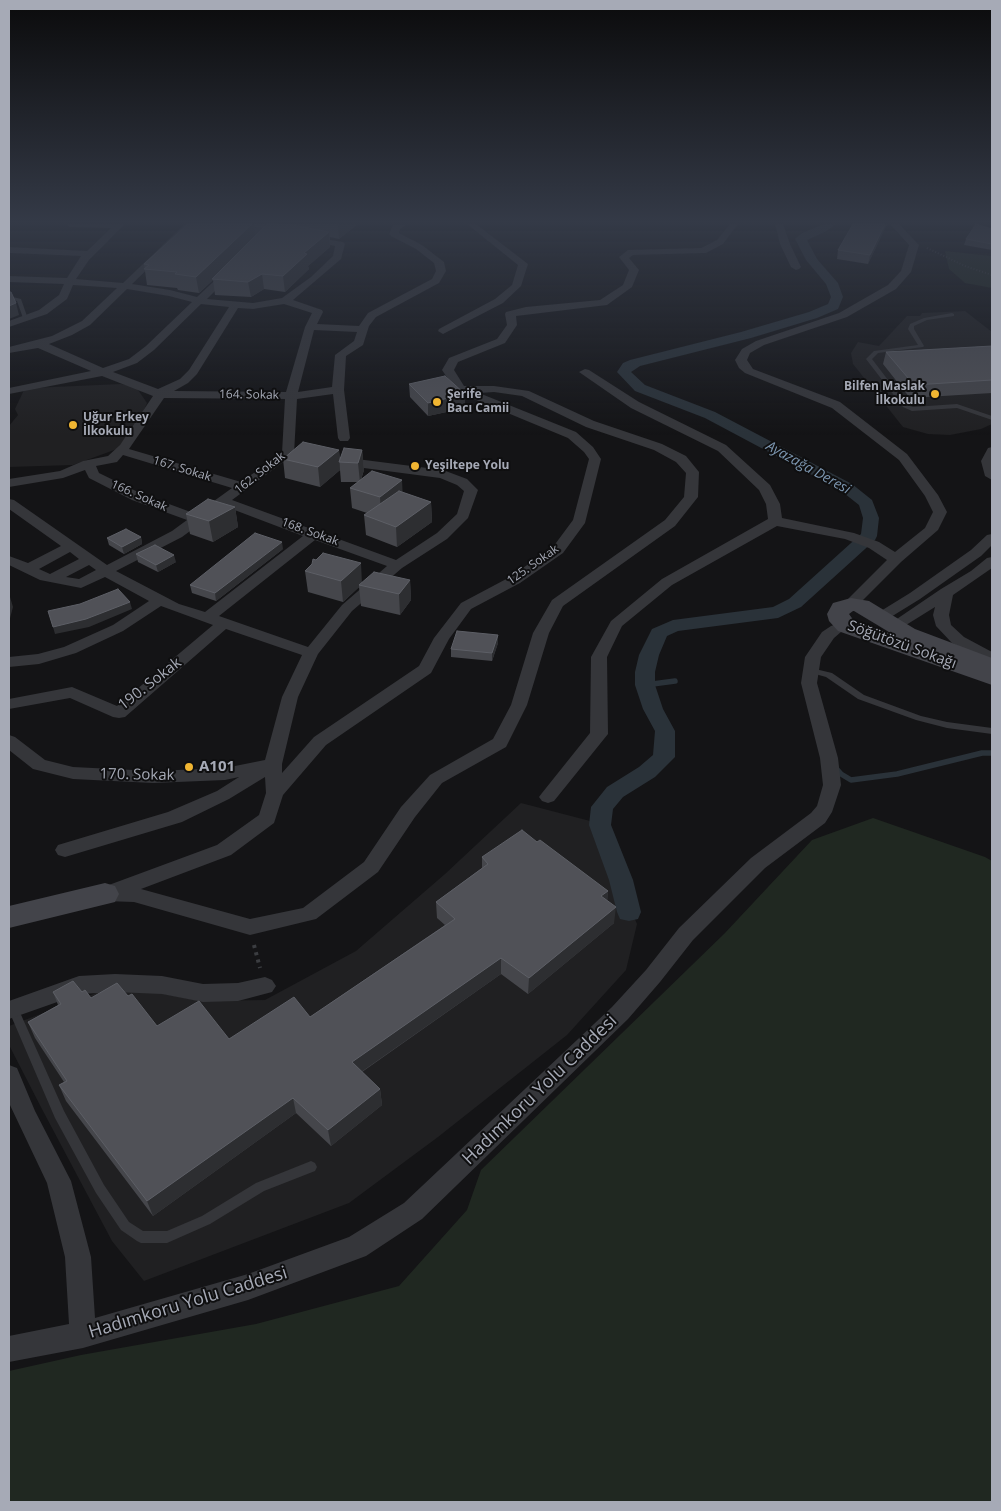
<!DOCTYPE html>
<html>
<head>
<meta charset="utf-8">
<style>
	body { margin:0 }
	#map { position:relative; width:1001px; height:1511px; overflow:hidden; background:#141416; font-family:"Open Sans",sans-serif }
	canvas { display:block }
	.frame { position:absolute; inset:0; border:10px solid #a6aab6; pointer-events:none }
</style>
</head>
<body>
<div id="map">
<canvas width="1001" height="1511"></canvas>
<div class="frame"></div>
</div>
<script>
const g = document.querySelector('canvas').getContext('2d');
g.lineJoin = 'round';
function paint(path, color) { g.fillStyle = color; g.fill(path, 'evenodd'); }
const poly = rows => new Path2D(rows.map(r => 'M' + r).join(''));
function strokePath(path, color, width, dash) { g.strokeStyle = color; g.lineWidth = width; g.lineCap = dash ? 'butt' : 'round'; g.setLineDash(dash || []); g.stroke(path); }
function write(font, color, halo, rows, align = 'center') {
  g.font = font + ' "Open Sans",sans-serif'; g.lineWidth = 4; g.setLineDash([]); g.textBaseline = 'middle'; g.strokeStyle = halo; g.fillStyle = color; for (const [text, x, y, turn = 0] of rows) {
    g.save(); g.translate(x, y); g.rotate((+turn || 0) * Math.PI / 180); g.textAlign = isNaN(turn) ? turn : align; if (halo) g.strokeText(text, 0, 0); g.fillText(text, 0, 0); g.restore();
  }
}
const built = poly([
	[965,311,992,332,992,424,981,429,950,435,928,434,903,427,853,364,851,353,858,342,879,346,907,316,920,316,922,313],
	[121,384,136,387,147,403,138,424,117,449,73,465,9,467,9,426,18,415,15,409,24,390,31,388],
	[521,803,594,822,637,924,626,970,567,1035,438,1137,349,1203,144,1281,112,1241,43,1111,9,1045,9,1026,96,993,150,991,200,1001,265,1000,356,951,445,874]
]);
const green = poly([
	[945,251,992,256,992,288,965,283,949,269],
	[873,818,985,857,992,861,992,1502,9,1502,9,1371,81,1355,256,1324,399,1286,467,1210,481,1170,725,933,812,840]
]);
const stream = poly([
	[645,685,675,681],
	[834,766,841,774,851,780,897,774,982,753,992,753]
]);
const canal = poly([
	[824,224,836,224,825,232,807,240,817,259,838,283,843,297,838,309,817,318,751,338,640,366,631,372,645,385,715,412,852,484,872,500,879,518,877,536,875,540,801,607,778,618,678,631,667,636,659,655,655,672,655,685,663,709,675,731,675,757,655,777,623,797,613,809,611,825,633,880,641,912,638,919,629,921,620,919,617,912,609,880,589,825,591,807,607,787,639,767,653,755,655,731,643,709,635,685,635,672,639,655,652,629,673,620,773,607,789,599,861,534,863,518,859,505,840,490,705,418,635,391,617,372,623,363,630,360,741,332,809,312,828,304,831,297,826,284,806,260,795,239,802,233,824,224]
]);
const pathFar1 = poly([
	[927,248,965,266,992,275]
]);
const path = poly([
	[254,945,260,968]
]);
const lane = poly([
	[9,296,21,299,28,319,23,318,17,301,9,299,9,296],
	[952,313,954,314,954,316,927,320,914,326,914,329,924,346,923,347,878,353,872,359,907,405,913,407,957,404,992,416,992,420,957,408,912,411,903,407,866,359,874,351,918,345,908,329,910,324,924,318,952,313],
	[808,668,811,668,832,673,864,695,921,716,947,722,992,728,992,734,947,728,916,720,858,699,826,677,808,672,807,670,808,668],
	[13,1004,17,1005,18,1008,64,1111,104,1185,129,1222,143,1231,167,1231,202,1216,256,1183,311,1161,315,1163,317,1167,315,1171,264,1191,210,1224,167,1243,141,1243,137,1241,121,1230,96,1193,55,1118,9,1011,9,1005,13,1004]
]);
const street = poly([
	[66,224,125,224,89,260,76,279,123,283,185,224,194,224,132,284,170,290,197,297,227,269,230,268,235,271,207,299,253,303,282,298,311,277,333,256,335,246,305,240,305,236,343,242,345,244,341,259,293,300,322,310,323,312,317,324,359,326,368,313,432,279,436,271,434,263,416,249,391,236,389,234,393,225,407,224,400,229,399,233,422,245,444,262,446,271,439,283,376,317,369,326,363,345,346,356,344,390,350,438,348,441,340,441,338,438,333,394,297,399,294,454,232,500,396,560,437,533,457,514,464,491,457,485,440,478,341,465,336,464,335,461,336,458,341,457,443,470,467,479,478,490,468,518,447,539,402,568,352,611,318,654,298,697,282,764,282,773,314,737,419,666,434,638,461,603,510,577,553,547,573,520,589,459,584,452,568,438,457,392,442,370,449,358,497,339,507,325,505,314,506,312,526,307,600,300,623,285,629,270,619,257,628,250,701,248,717,240,730,224,738,224,723,244,706,253,633,255,629,258,639,270,632,287,607,305,516,316,517,325,505,343,458,362,454,370,464,386,494,386,529,391,594,421,662,444,686,456,699,472,698,497,675,526,563,606,549,633,527,705,506,747,442,783,415,817,378,872,316,919,250,935,134,902,105,901,98,899,95,894,98,889,217,845,259,815,266,793,265,777,229,799,182,822,65,857,58,855,55,850,58,845,168,812,217,791,239,777,225,780,153,783,73,779,33,769,9,750,9,735,15,737,45,760,73,767,153,771,225,768,265,760,282,697,302,655,226,629,125,717,119,718,113,717,70,698,9,709,9,699,72,687,117,706,213,625,161,606,123,631,76,653,39,664,9,667,9,657,38,654,64,647,113,625,149,601,105,577,81,588,40,580,9,565,9,556,28,563,61,546,9,509,9,499,14,500,107,565,172,531,187,520,132,500,89,478,85,470,63,478,9,487,9,479,60,471,83,461,108,456,120,445,153,396,102,376,9,394,9,388,91,371,38,348,9,353,9,347,52,336,82,321,117,288,73,285,67,299,47,314,9,327,9,321,39,310,59,295,64,284,9,282,9,276,67,278,81,256,9,253,9,247,87,251,111,228,70,227,66,224],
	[127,289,169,296,192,302,146,346,129,359,103,368,49,344,72,335,90,325,127,289],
	[201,304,229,307,189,370,180,379,158,389,113,372,137,363,154,350,201,304],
	[284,304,312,313,305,327,286,392,174,391,188,383,197,374,238,308,253,309,284,304],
	[314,330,357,332,354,341,335,355,332,387,298,392,314,330],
	[494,392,522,396,586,427,654,450,676,462,686,473,684,497,665,520,552,600,533,633,511,705,493,739,430,775,401,807,364,862,303,908,250,919,141,889,231,855,274,823,283,795,326,745,431,673,449,639,471,609,520,583,563,553,585,523,601,459,593,447,576,432,479,393,494,392],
	[164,398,285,399,282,453,241,482,129,449,164,398],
	[123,455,232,488,196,514,142,494,99,473,96,466,117,462,123,455],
	[224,506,303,536,205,612,179,604,116,571,182,537,224,506],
	[315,540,387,566,342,605,308,647,219,616,315,540],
	[70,552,79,559,50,574,39,569,70,552],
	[89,565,96,570,79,579,66,577,89,565],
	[261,224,270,224,258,234,252,234,252,230,261,224],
	[467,224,476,224,528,264,521,286,503,303,443,334,438,331,439,329,495,299,512,285,518,265,467,224],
	[775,224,783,224,790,244,801,267,799,269,796,270,791,267,780,244,775,224],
	[890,224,899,224,919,245,911,272,896,289,847,317,764,345,750,353,747,360,753,369,840,402,907,454,938,495,947,512,938,530,901,562,856,607,851,609,846,607,843,604,887,560,869,548,845,539,777,526,672,585,622,626,607,657,608,734,554,801,548,803,542,801,539,797,542,793,590,733,591,657,611,621,662,579,768,519,766,504,759,490,718,451,631,408,579,372,585,369,589,370,639,402,726,445,770,485,780,504,782,518,854,533,879,542,895,552,925,528,933,512,925,496,899,460,832,408,745,373,739,368,735,360,742,349,756,341,839,313,888,285,901,271,909,245,890,224],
	[992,447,992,480,985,476,981,461,988,448,992,447],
	[992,534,992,545,981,556,920,599,886,620,876,620,873,617,876,614,910,593,971,550,987,535,992,534],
	[992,557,992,568,953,595,949,615,951,625,964,637,992,652,992,663,952,643,936,626,933,615,935,607,898,630,888,630,885,627,941,589,971,571,987,558,992,557],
	[846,621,851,623,854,626,851,629,841,632,834,638,821,657,817,683,838,758,841,785,832,812,825,823,765,868,693,940,660,982,628,1019,422,1219,366,1256,248,1300,83,1348,9,1362,9,1336,69,1324,65,1257,47,1183,9,1103,9,1065,17,1068,35,1111,71,1181,91,1257,95,1318,248,1274,349,1237,404,1203,612,1007,646,970,679,928,751,858,811,813,817,806,823,785,820,758,801,683,805,657,822,632,831,626,846,621],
	[115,974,162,976,203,984,238,983,265,977,272,980,276,986,272,992,238,1001,203,1002,162,994,115,992,80,994,9,1019,9,1001,79,976,115,974]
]);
const secondary = poly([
	[851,598,869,601,915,629,992,658,992,685,838,631,829,621,827,614,833,603,851,598],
	[853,611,854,611,894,635,854,621,849,614,853,611],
	[105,883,115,886,119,894,115,902,9,928,9,906,105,883]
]);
const wall = poly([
	[188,224,358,224,339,239,330,237,330,247,308,266,309,269,285,292,264,289,251,297,215,295,213,280,199,293,178,290,177,288,147,285,144,264],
	[255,227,263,228,256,235],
	[887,224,868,264,837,259,838,250],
	[992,229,992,250,964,245,966,239],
	[992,346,992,393,910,398,883,364,886,352],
	[409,384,465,394,465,408,428,416,410,397],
	[339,450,340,461,362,450,364,470,361,480,402,480,402,492,431,502,432,522,397,547,366,535,364,515,367,513,352,508,350,488,358,482,341,482,340,470,320,487,285,478,283,459],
	[235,507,238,527,213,542,190,534,186,514],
	[141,537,142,544,124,554,109,545,107,538],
	[283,549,216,601,192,593,190,585],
	[136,554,176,562,158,572,138,562],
	[305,571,362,582,410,580,411,600,400,615,361,606,359,587,343,602,308,592],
	[498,635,498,643,492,661,451,657,451,649],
	[537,842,608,891,607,901,614,923,528,994,501,974,362,1072,380,1089,382,1105,331,1146,296,1113,153,1216,66,1101,59,1085,64,1082,35,1038,28,1022,58,1005,53,992,82,992,91,998,128,996,157,1026,229,1039,310,1017,445,925,437,918,436,902,482,868,482,857]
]);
const shadedWall = poly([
	[252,224,254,224,256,237,212,279,213,280,199,293,196,277],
	[340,224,358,224,339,239,338,225],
	[885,224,887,224,868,264,870,255],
	[329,232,330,247,308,266,309,269,285,292,283,276,304,253],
	[262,274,264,289,251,297,248,282],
	[16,303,19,315,9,319,9,306],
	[465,394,465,408,428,416,428,403],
	[339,450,340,470,320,487,318,467],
	[362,450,364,470,360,482,358,463],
	[402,480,403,500,381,517,380,497],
	[431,502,432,522,397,547,396,527],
	[235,507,238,527,213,542,209,521],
	[141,537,142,544,124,554,122,547],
	[282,542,283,549,216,601,215,593],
	[174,555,176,562,158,572,156,565],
	[361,563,362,584,359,585,359,587,343,602,341,581],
	[410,580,411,600,400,615,399,594],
	[10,597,13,607,9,622,9,600],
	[130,602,132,609,89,627,55,634,53,627],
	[498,635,498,643,492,661,492,653],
	[608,891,607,907,601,896],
	[616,907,614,923,528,994,529,978],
	[501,958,501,974,354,1077,352,1062],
	[380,1089,382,1105,331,1146,328,1130],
	[293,1098,296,1113,153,1216,147,1201]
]);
const building = poly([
	[188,224,252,224,196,277,175,274,177,272,144,269,149,265,144,264,188,224],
	[267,224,292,225,329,232,304,253,307,254,283,276,262,274,248,282,212,279,267,224],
	[853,224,885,224,870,255,838,250,853,224],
	[976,224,992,229,992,244,966,239,976,224],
	[9,292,11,292,16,303,9,306,9,292],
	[992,346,992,380,914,385,886,352,992,346],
	[445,376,465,394,428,403,409,384,445,376],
	[303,442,339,450,318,467,283,459,303,442],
	[344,448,362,450,358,463,339,462,344,448],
	[372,471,402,480,380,497,350,488,372,471],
	[399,491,431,502,396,527,364,515,399,491],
	[208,499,235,507,209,521,186,514,208,499],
	[126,529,141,537,122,547,107,538,126,529],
	[255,533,282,542,215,593,190,585,255,533],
	[155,545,174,555,156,565,136,554,155,545],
	[323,553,361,563,341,581,305,571,312,564,313,559,316,560,323,553],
	[374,572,410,580,399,594,359,585,374,572],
	[118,589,130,602,86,619,53,627,48,611,80,604,118,589],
	[457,631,498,635,492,653,451,649,457,631],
	[522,830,537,842,540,840,608,891,601,896,616,907,529,978,501,958,352,1062,380,1089,328,1130,293,1098,147,1201,59,1085,67,1081,28,1022,61,1004,53,992,73,981,82,992,85,990,91,998,117,983,128,996,132,994,157,1026,199,1001,229,1039,294,997,310,1017,455,919,436,902,488,864,482,857,522,830]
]);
const markers = [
	[935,394,5,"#f0b532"],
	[437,402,5,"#f0b532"],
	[73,425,5,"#f0b532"],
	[415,466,5,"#f0b532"],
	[189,767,5,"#f0b532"]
];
const farPoinames = [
	["Bilfen Maslak",925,387,"right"],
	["İlkokulu",925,401,"right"],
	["Şerife",447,395],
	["Bacı Camii",447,409],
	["Uğur Erkey",83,418],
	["İlkokulu",83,432],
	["Yeşiltepe Yolu",425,466]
];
const farStreetnames = [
	["164. Sokak",249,395,1],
	["167. Sokak",182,469,17],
	["162. Sokak",260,473,-38],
	["166. Sokak",139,496,24],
	["168. Sokak",310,532,20],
	["125. Sokak",533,565,-35]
];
const farWaternames = [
	["Ayazağa Deresi",808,468,29]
];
const streetNames = [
	["Söğütözü Sokağı",902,645,20],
	["190. Sokak",150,684,-38],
	["170. Sokak",137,775,1]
];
const poiNames = [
	["A101",199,767]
];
const nearStreetnames = [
	["Hadımkoru Yolu Caddesi",540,1090,-44],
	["Hadımkoru Yolu Caddesi",188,1303,-17]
];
paint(built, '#202022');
paint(green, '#202821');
strokePath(stream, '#2a3239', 5.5);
paint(canal, '#2a3239');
strokePath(pathFar1, '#3b3d41', 2, [1, 2]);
strokePath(path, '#3b3d41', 4, [3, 4.5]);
paint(lane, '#35363a');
paint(street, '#35363a');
paint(secondary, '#43444a');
paint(wall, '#45464b');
paint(shadedWall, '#2d2e31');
paint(building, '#505157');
strokePath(building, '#5d5f66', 1);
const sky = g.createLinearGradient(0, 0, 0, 435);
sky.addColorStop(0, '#0b0b0c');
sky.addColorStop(0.51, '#343a47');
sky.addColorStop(1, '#343a4700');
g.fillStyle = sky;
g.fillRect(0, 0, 1001, 435);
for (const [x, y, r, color] of markers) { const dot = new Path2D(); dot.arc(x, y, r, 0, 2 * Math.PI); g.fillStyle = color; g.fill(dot); strokePath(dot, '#0f0f10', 2); }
write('bold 12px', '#a6aab6', '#0f0f10', farPoinames, 'left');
write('12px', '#a6aab6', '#0f0f10', farStreetnames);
write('italic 14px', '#7d97b1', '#0f0f10', farWaternames);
write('15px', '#a6aab6', '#0f0f10', streetNames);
write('bold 15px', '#a6aab6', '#0f0f10', poiNames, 'left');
write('18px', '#a6aab6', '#0f0f10', nearStreetnames);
</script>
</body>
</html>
